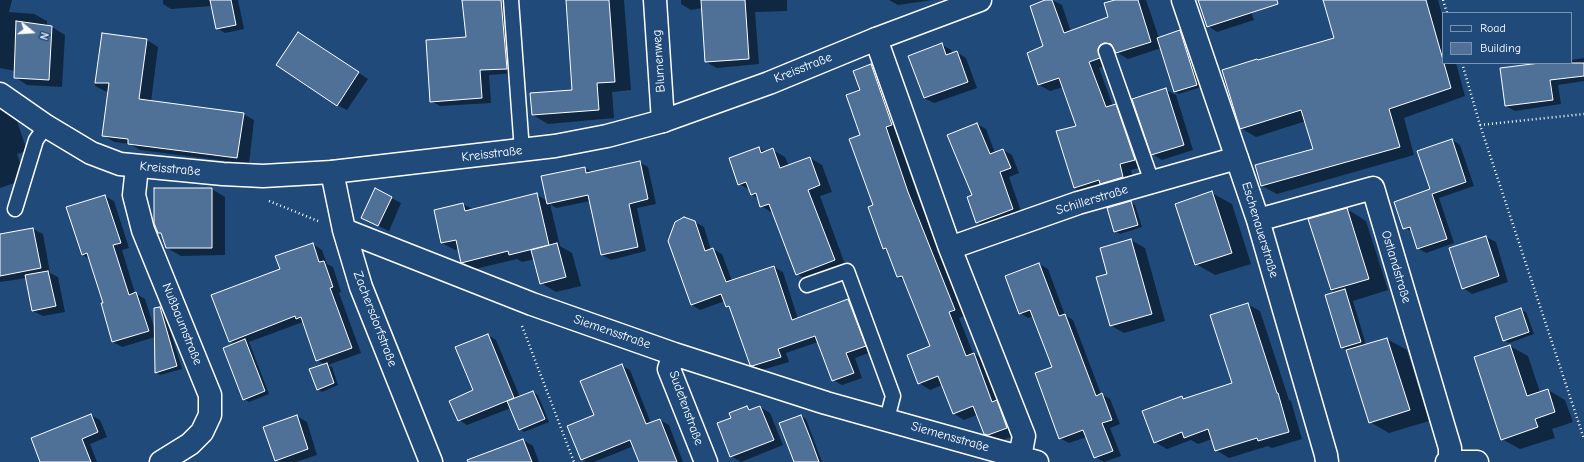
<!DOCTYPE html>
<html>
<head>
<meta charset="utf-8">
<style>
	body { margin:0 }
	#map { position:relative; width:1584px; height:462px; overflow:hidden; background:#1f4a7a; font-family:"Comic Neue",sans-serif }
	canvas { display:block }
	.legend { position:absolute; left:1442px; top:12px; width:130px; height:52px; box-sizing:border-box; background:#1f4a7a; border:1px solid #7992af; margin:0; padding:5px 7px; list-style:none; font-size:12px; color:#fff }
	.legend li { display:flex; align-items:center; gap:8px; height:20px }
	.legend b { width:20px; border:1px solid #7992af }
	.north { position:absolute; left:12px; top:12px; width:40px; height:40px; -webkit-text-stroke:3px #1f4a7a; paint-order:stroke; rotate:108deg; font-size:11px; font-weight:700; line-height:16px; text-align:center; color:#fff }
	.north::after { content:''; display:block; margin:auto; width:14px; height:18px; background:#fff; clip-path:polygon(50% 0,100% 100%,50% 72%,0 100%) }
</style>
</head>
<body>
<div id="map">
<canvas width="1584" height="462"></canvas>
<ul class="legend">
<li><b style="height:5px;background:#1f4a7a"></b>Road</li>
<li><b style="height:11px;background:#507197"></b>Building</li>
</ul>
<div class="north">N</div>
</div>
<script>
const g = document.querySelector('canvas').getContext('2d');
g.lineJoin = 'round';
function paint(path, color) { g.fillStyle = color; g.fill(path, 'evenodd'); }
const poly = rows => new Path2D(rows.map(r => 'M' + r).join(''));
function strokePath(path, color, width, dash) { g.strokeStyle = color; g.lineWidth = width; g.lineCap = dash ? 'butt' : 'round'; g.setLineDash(dash || []); g.stroke(path); }
function write(font, color, halo, rows, align = 'center') {
  g.font = font + ' "Comic Neue",sans-serif'; g.lineWidth = 3.5; g.setLineDash([]); g.textBaseline = 'middle'; g.strokeStyle = halo; g.fillStyle = color; for (const [text, x, y, turn = 0] of rows) {
    g.save(); g.translate(x, y); g.rotate((+turn || 0) * Math.PI / 180); g.textAlign = isNaN(turn) ? turn : align; if (halo) g.strokeText(text, 0, 0); g.fillText(text, 0, 0); g.restore();
  }
}
const shadow = poly([
	[0,0,12,0,9,12,34,14,47,21,47,26,52,27,65,35,62,87,27,85,15,77,15,71,0,68],
	[163,0,238,0,244,29,225,33,217,28,212,6,171,9,163,4],
	[463,0,509,0,516,73,489,75,491,103,440,106,431,101,468,38],
	[567,0,624,0,631,90,612,92,614,118,548,124,533,115,573,91],
	[681,0,787,0,787,11,755,12,759,64,717,68,706,62,702,8,691,10,681,4],
	[889,0,932,0,898,5],
	[1048,0,1052,0,1062,5,1071,32,1109,17,1118,0,1146,0,1159,38,1179,31,1184,34,1201,87,1179,94,1175,92,1161,48,1128,59,1116,52,1115,49,1111,51,1110,64,1099,68,1113,106,1115,105,1127,112,1146,166,1131,170,1134,183,1086,194,1074,188,1078,126,1063,87,1050,91,1039,85,1028,53,1045,47],
	[1199,0,1247,0,1254,20,1217,32,1208,26],
	[1325,0,1438,0,1443,18,1443,63,1456,63,1465,96,1404,118,1414,155,1277,194,1262,186,1314,149,1306,121,1256,137,1241,128,1259,61,1335,38],
	[102,34,147,40,158,47,151,102,243,114,254,120,249,164,140,150,130,144,114,142,103,135,109,93,95,86],
	[308,39,368,79,347,110,337,105],
	[941,44,951,50,953,54,957,52,966,58,977,88,934,103,924,98],
	[943,51,945,51,948,60],
	[1584,58,1584,81,1558,85,1561,104,1515,111,1506,106,1501,69,1547,63,1571,63,1571,60],
	[871,65,882,72,903,131,896,133,919,200,965,316,959,318,973,353,985,360,1018,434,1000,441,984,433,977,415,964,420,953,413,942,385,930,390,919,383,931,347,905,281,898,277,888,251,884,249,874,206,861,136,861,91],
	[1166,90,1176,95,1193,150,1162,160,1152,154],
	[0,110,17,121,27,151,17,154,26,179,0,188],
	[977,124,986,129,995,153,1003,150,1012,155,1019,173,1009,177,1022,214,986,227,977,222,973,196],
	[1452,140,1460,145,1474,186,1439,198,1454,243,1426,253,1418,248,1413,232,1404,228,1431,190],
	[759,148,766,152,773,150,785,157,789,166,810,158,822,165,832,192,820,196,846,267,809,281,797,274,774,214,761,206,759,199,752,195,750,190,739,184],
	[639,162,648,167,656,204,637,208,646,251,611,260,602,255,590,201,556,208,550,204,560,246,572,253,581,286,556,292,541,283,535,259,522,262,517,259,475,269,462,262,459,249,455,250,442,243,463,204,474,210,536,194,547,201,585,168,592,172],
	[212,189,225,197,225,255,181,256,167,248,163,235,159,232],
	[1212,193,1232,204,1251,264,1215,275,1196,264],
	[105,196,114,201,129,248,122,250,135,293,145,299,155,330,159,308,164,311,182,369,160,375,156,372,155,337,122,347,113,342,102,304,104,303,90,259,83,255,68,208],
	[391,198,401,203,389,231,372,223],
	[1130,202,1135,205,1142,227,1120,234,1115,231],
	[1347,209,1366,221,1388,290,1353,301,1366,345,1387,339,1407,350,1429,421,1389,433,1370,422,1347,350,1342,347,1336,293,1331,290],
	[695,222,704,227,711,250,713,249,722,254,732,281,774,267,783,272,798,319,848,300,857,305,874,351,855,358,862,378,842,385,833,380,818,342,786,353,789,362,762,370,750,365,732,309,726,306,725,301,700,310,692,305],
	[33,229,43,234,50,273,58,277,65,312,43,316,33,311,27,278,0,282,0,235],
	[1486,237,1496,242,1508,282,1472,294,1463,288],
	[1131,240,1145,248,1165,321,1124,333,1110,325,1109,275],
	[313,244,322,250,327,264,333,267,341,292,339,293,361,353,328,365,332,367,338,385,322,392,317,389,326,365,317,360,303,322,249,342,269,394,249,402,244,399,235,344,230,341,281,270],
	[1039,264,1048,269,1065,315,1073,320,1101,394,1110,399,1120,424,1110,428,1121,456,1104,462,1095,457,1087,437,1069,443,1060,438,1053,367,1034,316,1028,318,1020,313],
	[1247,304,1260,311,1289,400,1291,401,1302,439,1272,448,1268,446,1229,458,1216,450,1212,439,1198,444,1191,440,1167,449,1155,442,1182,397,1186,400,1234,384],
	[1521,310,1526,312,1534,334,1509,343,1504,340],
	[488,335,496,340,520,397,533,392,538,395,549,422,524,432,520,429,511,408,467,425,459,420,474,391],
	[1510,346,1528,356,1540,392,1548,390,1565,400,1573,422,1552,429,1555,438,1520,449,1502,439],
	[622,366,630,370,651,423,660,420,669,425,683,462,640,462,634,446,594,462,587,462,581,459,596,416],
	[746,407,752,410,760,407,770,413,783,445,741,462,731,456,732,418],
	[91,415,100,420,107,437,90,444,97,462,41,462],
	[297,416,307,422,317,455,296,462,280,462,276,460],
	[801,416,806,419,822,462,795,462],
	[523,440,533,446,539,462,484,462]
]);
const building = poly([
	[210,0,231,0,236,25,216,29,210,0],
	[462,0,501,0,507,69,480,70,482,98,430,102,426,40,466,37,462,0],
	[566,0,609,0,615,82,597,83,599,110,532,115,530,93,572,90,566,0],
	[701,0,745,0,749,59,705,62,701,0],
	[1045,0,1052,0,1064,33,1108,17,1104,3,1115,0,1138,0,1151,42,1116,53,1111,44,1104,43,1100,45,1098,49,1100,58,1089,62,1106,107,1116,104,1135,160,1120,164,1123,177,1100,184,1099,180,1074,188,1056,131,1076,126,1059,78,1038,85,1027,53,1043,46,1030,6,1045,0],
	[1198,0,1277,0,1278,4,1207,27,1198,0],
	[1323,0,1426,0,1451,88,1389,109,1400,147,1261,186,1255,165,1313,149,1301,110,1240,129,1222,70,1257,59,1258,60,1334,38,1323,0],
	[16,21,52,26,49,80,14,78,16,21],
	[1180,30,1197,85,1174,92,1157,38,1180,30],
	[298,32,359,72,337,106,276,65,298,32],
	[102,33,147,39,139,99,244,113,237,158,128,144,128,139,102,136,109,83,95,83,102,33],
	[942,43,946,55,957,51,968,82,924,98,908,56,942,43],
	[1540,63,1584,63,1584,76,1550,80,1553,100,1505,106,1500,68,1540,63],
	[871,64,892,125,886,127,908,192,955,310,949,312,966,356,974,353,992,402,997,400,1007,428,988,435,984,434,973,406,953,414,938,376,918,384,907,355,930,346,902,276,897,277,886,248,883,249,868,207,873,205,849,139,860,135,846,95,860,90,853,71,871,64],
	[1166,88,1184,145,1151,155,1132,99,1166,88],
	[977,123,990,154,1003,149,1011,168,1000,172,1013,209,976,223,967,197,972,195,947,135,977,123],
	[1452,139,1466,182,1432,194,1447,239,1417,249,1410,227,1403,229,1394,202,1430,189,1417,151,1452,139],
	[759,147,761,153,773,148,780,168,810,157,820,185,808,190,835,260,796,275,769,204,760,207,756,193,751,195,746,182,738,185,729,158,759,147],
	[640,161,648,199,629,204,638,247,601,255,588,195,547,204,541,176,585,167,586,173,640,161],
	[154,188,212,188,212,248,166,248,161,233,158,233,154,223,154,188],
	[375,188,392,197,378,226,361,218,375,188],
	[1212,191,1232,253,1195,265,1175,204,1212,191],
	[537,193,549,245,509,255,508,251,461,263,456,240,441,243,434,210,463,203,465,211,537,193],
	[105,195,121,243,113,245,129,295,136,292,149,331,112,342,101,303,103,303,87,253,82,255,66,207,105,195],
	[1131,201,1138,225,1114,232,1107,208,1131,201],
	[1347,208,1369,279,1331,290,1308,219,1347,208],
	[684,217,695,221,705,251,713,248,726,282,774,266,792,320,848,299,866,346,846,353,854,373,832,381,815,336,778,349,781,357,752,366,750,365,729,306,726,307,721,294,691,305,668,241,675,222,684,217],
	[33,228,41,268,0,276,0,234,33,228],
	[1486,236,1499,276,1462,289,1449,248,1486,236],
	[1131,239,1152,314,1110,326,1096,277,1107,274,1100,248,1131,239],
	[313,243,319,262,324,261,333,287,330,288,352,348,316,361,301,317,296,319,295,316,229,342,211,295,280,269,275,256,313,243],
	[557,243,566,277,540,284,531,250,557,243],
	[1039,263,1059,316,1065,314,1096,396,1102,393,1112,420,1102,423,1113,451,1094,458,1083,430,1059,439,1035,373,1052,367,1030,310,1019,314,1005,276,1039,263],
	[48,271,56,306,32,311,25,275,48,271],
	[1345,289,1361,342,1341,348,1325,295,1345,289],
	[1248,303,1277,393,1278,393,1289,432,1258,441,1257,438,1215,451,1208,429,1184,438,1182,432,1154,443,1142,411,1182,396,1183,399,1232,383,1210,315,1248,303],
	[160,307,177,366,155,373,154,308,160,307],
	[1521,308,1529,332,1503,341,1495,317,1521,308],
	[488,334,514,398,458,421,449,401,473,390,455,347,488,334],
	[1387,338,1410,410,1369,423,1346,350,1387,338],
	[245,339,265,391,243,400,223,348,245,339],
	[1510,345,1527,396,1548,389,1555,412,1535,419,1538,427,1501,440,1474,357,1510,345],
	[327,363,334,383,317,390,309,369,327,363],
	[622,364,646,424,660,419,677,462,639,462,630,440,581,460,567,426,594,415,580,381,622,364],
	[533,391,545,419,519,430,507,401,533,391],
	[747,406,749,410,760,406,774,440,730,457,717,423,731,418,729,413,747,406],
	[91,414,98,432,82,439,91,462,40,462,31,438,91,414],
	[297,415,308,449,275,461,263,427,297,415],
	[801,415,811,440,819,462,794,462,779,423,801,415],
	[523,439,532,462,468,462,467,460,523,439]
]);
const path = poly([
	[1443,0,1447,13],
	[1462,63,1480,125,1584,439],
	[1480,125,1584,114],
	[269,201,318,221],
	[522,326,574,462]
]);
const lane = poly([
	[511,0,522,151],
	[1106,51,1152,182],
	[15,209,36,140,46,126],
	[807,285,847,271,893,396,887,419]
]);
const street = poly([
	[655,0,663,121],
	[1183,0,1258,220,1326,455,1327,462],
	[876,39,950,248,1024,436,1020,457],
	[137,167,134,195,143,230,210,395,210,415,202,432,190,444,161,462],
	[332,172,344,230,361,287,431,462],
	[1258,220,1373,188,1450,448,1450,462],
	[344,230,532,304,674,354,826,403,1037,462],
	[950,248,1078,203,1237,158],
	[674,354,669,369,706,462],
	[1447,462,1477,462]
]);
const secondary = poly([
	[0,94,46,126,91,153,120,164,223,174,263,176,332,172,555,146,607,136,663,121,769,83,876,39,980,0]
]);
const streetNames = [
	["Blumenweg",659,61,-94],
	["Kreisstraße",803,68,-22],
	["Kreisstraße",492,154,-7],
	["Kreisstraße",170,169,5],
	["Schillerstraße",1092,200,-17],
	["Eschenauerstraße",1260,230,73],
	["Ostlandstraße",1396,267,73],
	["Zachersdorfstraße",375,319,69],
	["Nußbaumstraße",182,324,68],
	["Siemensstraße",612,332,19],
	["Sudetenstraße",686,408,70],
	["Siemensstraße",950,437,16]
];
paint(shadow, '#0007');
paint(building, '#507197');
strokePath(building, '#fff', 1);
strokePath(lane, '#fff', 17);
strokePath(street, '#fff', 25);
strokePath(secondary, '#fff', 25);
strokePath(path, '#fff', 2.5, [1, 3]);
strokePath(lane, '#1f4a7a', 14);
strokePath(street, '#1f4a7a', 22);
strokePath(secondary, '#1f4a7a', 22);
write('13px', '#fff', '#1f4a7a', streetNames);
</script>
</body>
</html>
